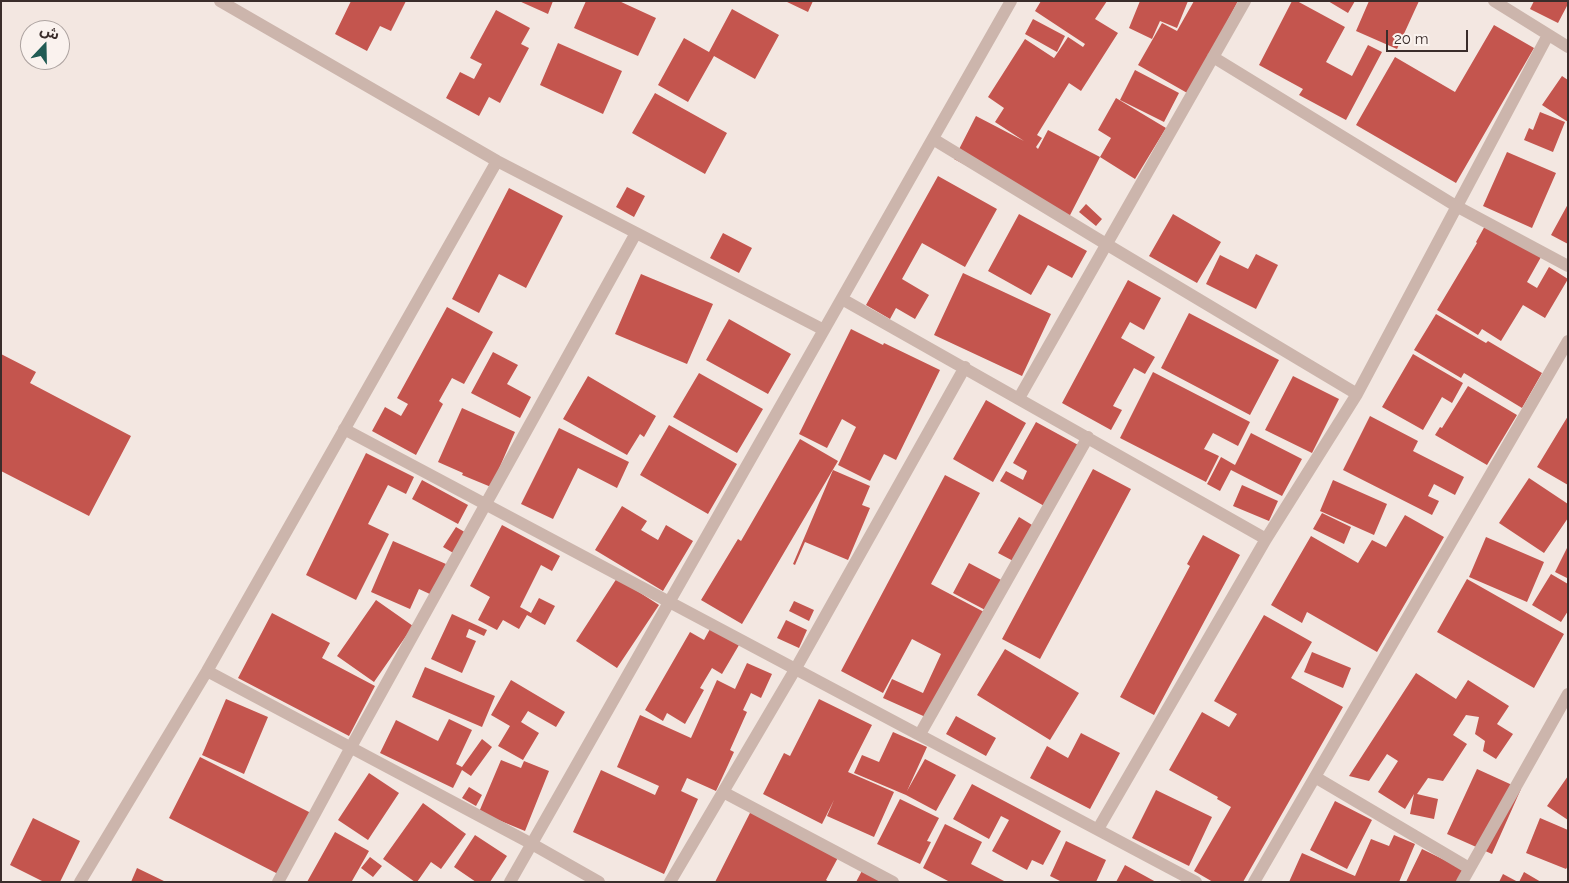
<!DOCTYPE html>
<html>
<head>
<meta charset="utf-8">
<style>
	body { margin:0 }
	#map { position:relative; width:1569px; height:883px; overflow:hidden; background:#f3e7e1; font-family:Raleway,"Noto Sans Arabic",sans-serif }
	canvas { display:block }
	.frame { position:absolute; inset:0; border:2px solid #3a2d2b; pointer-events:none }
	.north { position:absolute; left:20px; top:20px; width:50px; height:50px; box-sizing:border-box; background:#faf2ee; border:1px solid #ada3a0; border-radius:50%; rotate:21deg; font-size:14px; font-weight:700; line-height:20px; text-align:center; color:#3a2d2b }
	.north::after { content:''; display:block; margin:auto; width:18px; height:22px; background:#215b54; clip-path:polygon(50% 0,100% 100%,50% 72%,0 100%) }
	.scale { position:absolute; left:1386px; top:30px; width:82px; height:22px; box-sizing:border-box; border:2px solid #3a2d2b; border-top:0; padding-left:6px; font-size:15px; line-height:18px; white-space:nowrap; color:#3a2d2b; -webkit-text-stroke:4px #faf2ee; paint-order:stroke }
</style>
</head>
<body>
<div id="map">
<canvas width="1569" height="883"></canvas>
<div class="frame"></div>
<div class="north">ش</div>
<div class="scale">20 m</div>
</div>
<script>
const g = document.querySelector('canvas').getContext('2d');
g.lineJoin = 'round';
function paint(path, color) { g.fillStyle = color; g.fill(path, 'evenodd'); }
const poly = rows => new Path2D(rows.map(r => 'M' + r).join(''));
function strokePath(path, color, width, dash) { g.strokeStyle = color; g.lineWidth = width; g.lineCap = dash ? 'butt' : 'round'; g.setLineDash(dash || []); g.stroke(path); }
const building = poly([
	[351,1,406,1,391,31,380,26,367,51,335,34],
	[519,1,553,1,548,14],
	[586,1,619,1,656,18,638,56,574,28],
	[785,1,813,1,808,12],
	[1041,1,1107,1,1095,19,1118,33,1081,91,1069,83,1037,135,1042,138,1036,147,1038,149,1048,130,1100,157,1111,138,1098,130,1116,98,1166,128,1135,179,1100,157,1068,219,954,159,976,116,1024,141,995,122,1004,108,988,97,1025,39,1054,58,1068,37,1083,47,1085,44,1035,11],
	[1140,1,1188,1,1177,28,1160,21,1152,39,1129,28],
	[1194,1,1238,1,1189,94,1138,65,1162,23,1177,31],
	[1292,1,1297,1,1345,27,1326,62,1352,76,1368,45,1382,52,1346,120,1299,95,1303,89,1259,65],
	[1328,1,1355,1,1348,13],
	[1369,1,1419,1,1397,49,1356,31],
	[1534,1,1568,1,1568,4,1558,23,1530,9],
	[732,9,779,35,755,79,714,56,688,102,658,85,684,38,709,52],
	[496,10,530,28,521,44,529,48,500,103,489,97,479,116,446,98,460,72,474,79,482,64,470,58],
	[1033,19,1065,36,1057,52,1025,34],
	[1494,25,1534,48,1456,183,1356,125,1395,57,1455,92],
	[558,43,622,71,603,114,540,85],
	[1135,70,1179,93,1164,122,1120,100],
	[1562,76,1568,80,1568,122,1542,105],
	[655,93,727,133,705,174,632,133],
	[1540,112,1565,122,1553,152,1524,140,1529,128,1533,130],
	[1507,152,1556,173,1532,228,1483,206],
	[938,176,997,209,965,267,922,243,902,279,929,295,915,319,896,308,890,319,866,305],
	[627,187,645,196,634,217,616,207],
	[509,188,563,216,526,288,499,274,479,313,452,299],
	[1086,204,1102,219,1096,226,1079,212],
	[1568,204,1568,244,1551,235],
	[1019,214,1087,251,1072,278,1048,265,1031,295,988,271],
	[1173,214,1221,242,1197,283,1149,256],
	[1486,224,1541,257,1527,282,1537,288,1549,267,1568,279,1545,318,1523,305,1501,341,1482,329,1478,335,1437,310,1477,243,1476,242],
	[723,233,752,248,739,273,710,258],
	[1256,254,1278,265,1256,309,1206,284,1220,255,1248,269],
	[963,273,1051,314,1022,376,934,335],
	[641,274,713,304,687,364,615,334],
	[1128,280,1161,298,1144,330,1130,322,1121,338,1155,357,1145,374,1134,368,1113,406,1122,410,1111,430,1062,403],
	[447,307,493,332,464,384,452,378,439,401,443,404,416,455,372,431,385,407,401,416,408,404,397,398],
	[1189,313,1279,360,1250,415,1161,368],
	[1436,314,1486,343,1488,341,1542,373,1522,408,1464,373,1461,378,1414,350],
	[729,319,791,354,768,394,706,360],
	[851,329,883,345,884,343,940,370,896,460,884,454,870,481,838,465,856,427,842,419,827,448,799,434],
	[493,352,518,365,507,384,531,397,520,418,471,393],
	[1,354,36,372,30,383,131,436,89,516,1,471],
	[1413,354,1463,383,1452,403,1442,397,1423,430,1382,407],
	[1153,372,1250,422,1238,446,1213,433,1204,449,1219,456,1206,482,1120,438],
	[699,373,763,409,737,453,673,417],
	[588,376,656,416,644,437,640,434,627,455,563,419],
	[1293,376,1339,399,1312,453,1265,430],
	[1468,386,1517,415,1487,465,1435,435,1440,427,1442,428],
	[986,400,1026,423,993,482,953,459],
	[462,408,515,432,491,487,462,475,463,473,438,462],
	[1370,416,1418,441,1413,451,1464,477,1455,495,1434,484,1428,496,1439,501,1432,515,1343,470],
	[1568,416,1568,485,1537,467],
	[1036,422,1080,446,1046,507,1000,481,1006,471,1023,480,1027,471,1013,463],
	[669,425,737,464,708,514,640,475],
	[559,428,629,462,617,488,578,468,553,519,521,504],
	[1251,433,1302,459,1282,496,1231,470,1220,491,1207,484,1221,457,1235,465],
	[800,439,838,461,742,624,701,600,738,539,741,541],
	[366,453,414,477,406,494,388,485,368,524,389,534,356,600,306,575],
	[1093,469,1131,489,1040,659,1002,639],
	[833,470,870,486,862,505,870,508,848,560,805,542,795,565,793,564],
	[945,475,980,493,931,584,984,612,930,719,883,698,892,679,923,693,941,654,912,639,883,693,841,671],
	[1529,478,1568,504,1568,518,1544,553,1499,523],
	[422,480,468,505,458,524,412,499],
	[1333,480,1387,504,1374,535,1320,511],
	[1242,485,1278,501,1269,521,1233,506],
	[622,506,647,521,641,530,658,540,666,525,693,541,663,591,595,550],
	[1322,513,1351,527,1344,544,1313,529],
	[1405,515,1444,537,1377,652,1307,612,1302,623,1271,605,1311,536,1358,563,1372,540,1386,547],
	[1019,517,1037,528,1017,563,998,553],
	[502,525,560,556,552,571,541,565,520,607,531,613,539,598,555,606,545,625,527,615,519,629,503,620,497,630,478,620,490,597,470,586],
	[456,527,468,534,455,554,443,547],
	[1203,535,1240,555,1154,715,1120,697,1190,566,1187,564],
	[1486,537,1544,562,1527,602,1469,577],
	[393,541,446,564,432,595,419,589,410,609,371,592],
	[1568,546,1568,576,1567,578,1555,572],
	[969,563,1005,582,989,612,953,593],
	[1551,574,1568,584,1568,611,1561,622,1532,605],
	[617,578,659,605,617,668,576,641],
	[1467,579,1564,634,1534,688,1437,632],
	[376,600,413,626,374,682,337,656],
	[794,601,814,610,809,621,789,611],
	[272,613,330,643,322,658,375,686,349,736,238,678],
	[452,614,487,630,484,636,469,629,466,637,476,641,462,673,431,659],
	[1264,615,1312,642,1291,678,1343,707,1243,882,1213,882,1194,871,1231,807,1217,799,1218,797,1169,770,1202,712,1229,727,1237,714,1214,701],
	[786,620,807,630,799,648,777,638],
	[710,629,739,645,722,674,712,668,700,688,704,690,685,724,667,713,663,721,645,710,690,632,704,640],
	[1005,649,1079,693,1050,740,977,695],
	[1312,652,1351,668,1343,688,1304,672],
	[747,663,772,674,761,698,751,693,743,710,747,712,730,750,734,752,716,791,687,778,681,791,698,799,664,874,573,832,601,770,655,795,659,786,617,767,640,715,691,738,717,680,735,689],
	[425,667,495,696,482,727,412,697],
	[1416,673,1456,699,1468,680,1509,706,1497,724,1513,734,1496,759,1483,751,1485,741,1475,734,1479,717,1466,715,1453,735,1467,744,1443,781,1428,778,1417,794,1438,799,1434,819,1410,814,1414,794,1405,809,1378,792,1398,761,1387,754,1369,781,1349,776],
	[511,680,565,712,556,727,528,711,521,722,539,733,523,760,498,746,510,726,491,715],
	[226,699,268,717,244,774,202,755],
	[819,699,872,725,848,772,894,792,874,837,827,816,834,800,822,824,763,794,784,753,790,756],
	[956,716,996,738,986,756,946,734],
	[449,719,472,730,456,764,462,767,482,739,492,747,471,776,462,770,453,788,380,753,396,720,438,741],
	[893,732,927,747,907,791,925,759,956,775,936,811,906,795,854,773,862,755,879,762],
	[1081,733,1120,753,1090,809,1030,778,1047,746,1068,758],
	[200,757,311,813,280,875,169,818],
	[501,760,521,768,524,761,549,771,525,831,479,812],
	[1477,769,1521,789,1492,854,1447,834],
	[369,773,399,793,368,840,338,820],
	[1568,776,1568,820,1547,806],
	[972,784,1061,831,1043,865,1032,860,1027,870,992,851,1009,820,1001,816,989,839,953,819],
	[469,787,482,795,476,806,462,798],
	[1156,790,1212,817,1189,866,1132,838],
	[900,799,939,818,927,841,931,842,920,864,877,844],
	[1335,801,1372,820,1347,869,1310,850],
	[423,803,466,834,441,869,431,862,417,882,415,882,383,859],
	[753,807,841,852,826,880,829,882,715,882],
	[33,818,80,841,60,882,44,882,10,865],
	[1540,818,1568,830,1568,866,1566,869,1526,853],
	[945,824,982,842,971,864,1006,882,950,882,923,868],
	[335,832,369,851,352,881,354,882,307,882],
	[475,835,507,856,490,882,476,882,454,867],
	[1394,835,1415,844,1399,882,1289,882,1302,853,1355,876,1371,839,1389,846],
	[1066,841,1106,860,1096,882,1062,882,1050,876],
	[1422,849,1469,872,1464,882,1406,882],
	[370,857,382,866,373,877,361,868],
	[1125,865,1156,882,1116,882],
	[864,867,892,882,856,882],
	[137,868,166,882,131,882],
	[1524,872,1541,882,1519,882],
	[1503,874,1518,882,1499,882]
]);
const minor = poly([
	[220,1,497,161,824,330],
	[1494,1,1568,47],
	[1213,57,1456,206,1568,266],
	[933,139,1106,244,1357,394],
	[842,299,1266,539],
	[1019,398,1245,1],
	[344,429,1196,882],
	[207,671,532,844,599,882],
	[920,734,1088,437],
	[1315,777,1469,868],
	[723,792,893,882],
	[1098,829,1266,539,1357,394,1548,35],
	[80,882,207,671,497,161],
	[278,882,351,747,636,233],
	[510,882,1011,1],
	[670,882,796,668,965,367],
	[1254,882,1568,341],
	[1462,882,1568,694]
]);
paint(building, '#c4554e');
strokePath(minor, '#ccb5ac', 12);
</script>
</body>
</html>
